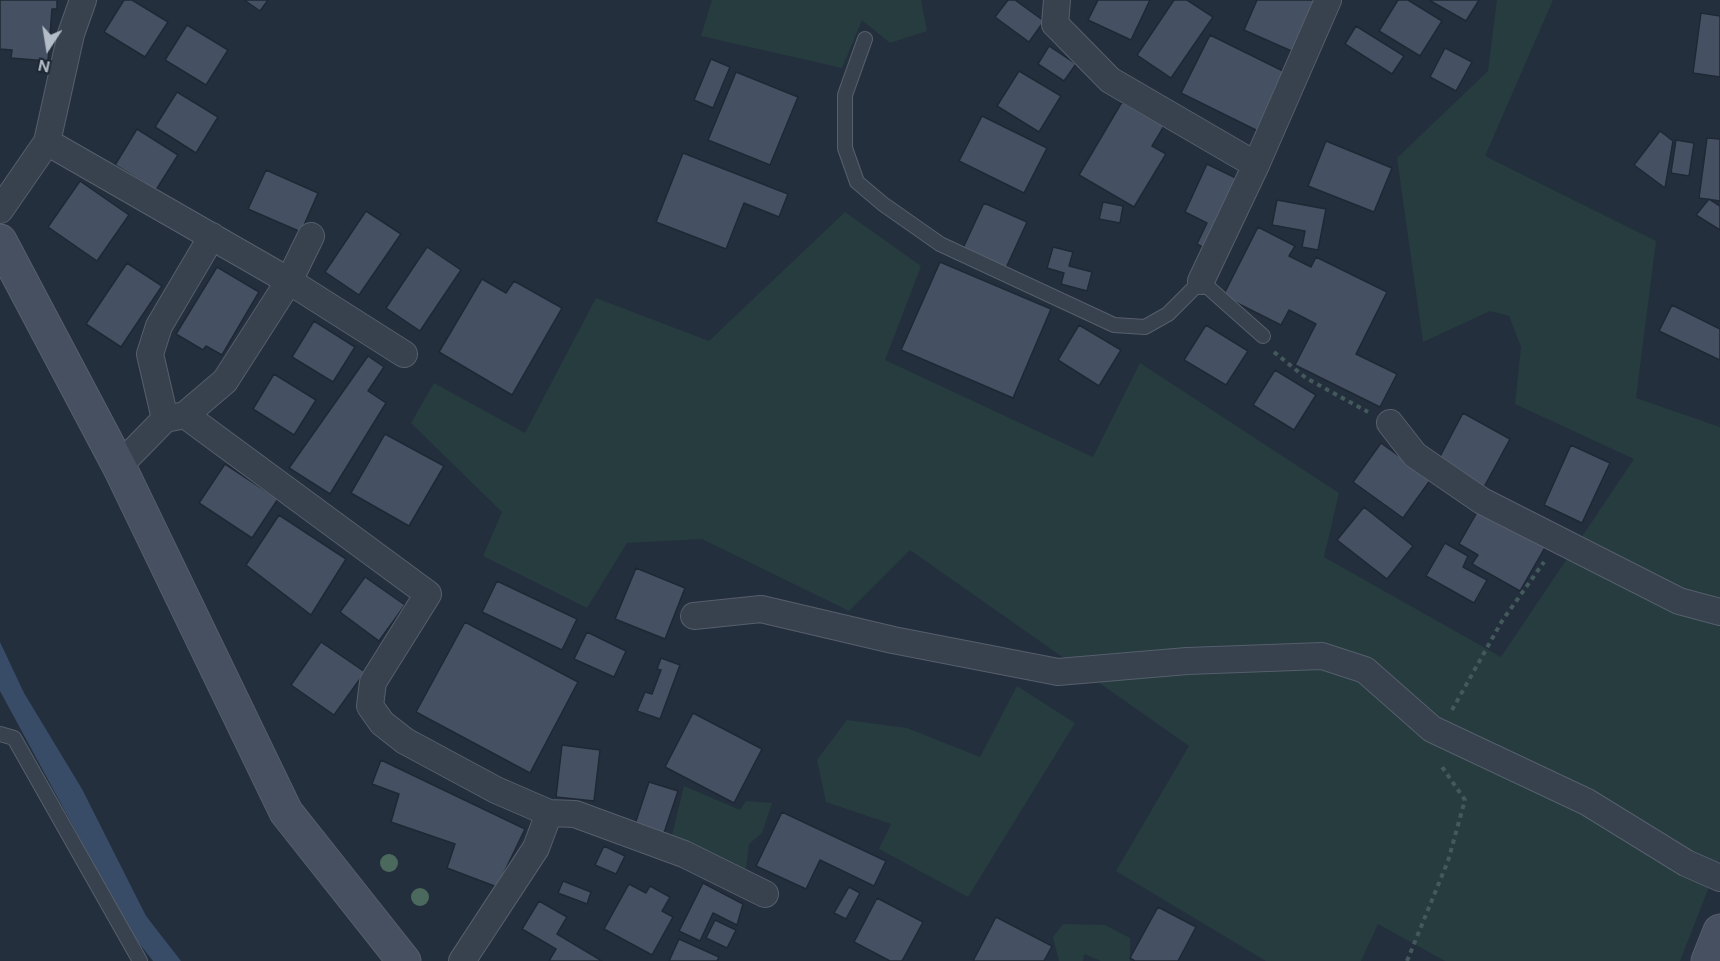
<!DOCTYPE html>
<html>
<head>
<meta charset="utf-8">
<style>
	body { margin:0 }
	#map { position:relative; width:1720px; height:961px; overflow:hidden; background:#242f3e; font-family:"DM Sans",sans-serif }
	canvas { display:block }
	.north { position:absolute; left:18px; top:18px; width:60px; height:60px; -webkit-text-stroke:4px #1d2633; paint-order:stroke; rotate:192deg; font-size:16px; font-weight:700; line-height:24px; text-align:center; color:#b4bcc9 }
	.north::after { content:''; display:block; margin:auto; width:21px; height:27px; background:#b4bcc9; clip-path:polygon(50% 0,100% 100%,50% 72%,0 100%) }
</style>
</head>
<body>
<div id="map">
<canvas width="1720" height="961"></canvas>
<div class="north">N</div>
</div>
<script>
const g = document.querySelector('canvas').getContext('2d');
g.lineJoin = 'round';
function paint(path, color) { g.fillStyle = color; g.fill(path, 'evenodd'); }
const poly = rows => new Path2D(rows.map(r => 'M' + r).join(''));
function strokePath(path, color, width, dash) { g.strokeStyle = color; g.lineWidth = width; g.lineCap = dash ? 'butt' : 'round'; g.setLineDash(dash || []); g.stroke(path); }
const green = poly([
	[712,0,921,0,927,31,890,43,862,20,842,68,701,36],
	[1497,0,1553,0,1485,156,1656,241,1636,398,1720,427,1720,859,1680,961,1445,961,1378,924,1361,961,1266,961,1116,871,1189,746,910,550,849,611,702,539,627,543,587,608,483,556,502,512,411,423,434,383,525,433,596,298,709,341,845,212,921,266,885,360,1093,457,1140,363,1339,493,1324,557,1501,657,1634,459,1515,404,1521,347,1509,316,1490,311,1423,342,1397,158,1488,71],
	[1017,686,1075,723,968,897,879,849,891,824,826,802,817,760,847,720,907,728,980,757],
	[684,786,740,810,746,801,772,803,762,833,749,844,746,868,733,868,671,839],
	[1063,924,1105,925,1130,938,1130,961,1101,961,1084,954,1083,961,1059,961,1053,937]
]);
const water = poly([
	[0,642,24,693,82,789,146,916,181,961,153,961,131,933,0,691]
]);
const building = poly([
	[0,0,57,0,57,9,52,9,48,61,11,58,12,50,0,49,0,0],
	[124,0,132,0,168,22,145,57,104,32,124,0],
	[244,0,268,0,260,11,244,0],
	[1008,0,1015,0,1044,21,1029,42,995,17,1008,0],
	[1098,0,1150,0,1131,40,1088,20,1098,0],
	[1174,0,1187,0,1213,17,1171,78,1137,55,1174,0],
	[1257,0,1320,0,1296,53,1244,30,1257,0],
	[1398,0,1408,0,1442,21,1420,56,1379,31,1398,0],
	[1429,0,1479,0,1466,21,1429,0],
	[1701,13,1720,16,1720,77,1693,73,1701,13],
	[187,25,228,50,206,85,165,60,187,25],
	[1356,26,1404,56,1392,74,1345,44,1356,26],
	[1210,35,1289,74,1260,132,1181,93,1210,35],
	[1049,46,1076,64,1064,81,1038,64,1049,46],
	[1445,48,1472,62,1456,91,1430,77,1445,48],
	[711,59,730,67,713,108,694,100,711,59],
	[1019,71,1061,96,1039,132,997,106,1019,71],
	[736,72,798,97,770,165,708,140,736,72],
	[177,92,218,117,196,153,155,127,177,92],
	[1122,102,1164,126,1152,146,1166,154,1134,207,1079,175,1122,102],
	[982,116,1047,148,1024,193,959,161,982,116],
	[137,129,178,155,156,190,115,165,137,129],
	[1660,131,1673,141,1665,188,1634,165,1660,131],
	[1707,138,1720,139,1720,201,1699,198,1707,138],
	[1676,140,1694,143,1689,176,1671,173,1676,140],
	[1326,141,1392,168,1374,212,1308,186,1326,141],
	[683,153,788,194,779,217,744,203,726,249,656,222,683,153],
	[1207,164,1244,182,1210,251,1197,244,1207,223,1185,212,1207,164],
	[266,170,318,193,301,232,248,209,266,170],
	[80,181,129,215,97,261,48,227,80,181],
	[1709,199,1720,206,1720,230,1696,215,1709,199],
	[1277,200,1326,209,1318,250,1302,247,1305,231,1272,225,1277,200],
	[1103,202,1123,206,1120,223,1099,219,1103,202],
	[984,203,1027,222,1006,268,963,248,984,203],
	[366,211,401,234,359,295,325,272,366,211],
	[1258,227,1295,246,1289,256,1311,267,1316,257,1387,292,1356,354,1397,374,1380,407,1295,365,1316,324,1289,310,1281,325,1223,296,1258,227],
	[427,247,461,270,420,331,386,308,427,247],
	[1053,247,1073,252,1069,266,1092,272,1087,291,1061,284,1064,273,1047,268,1053,247],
	[940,262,1051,309,1013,398,901,350,940,262],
	[127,263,162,286,121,347,86,324,127,263],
	[217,267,259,292,222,355,206,346,203,350,176,334,217,267],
	[482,279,506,293,514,281,562,308,512,395,439,352,482,279],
	[1672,305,1720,329,1720,360,1659,331,1672,305],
	[314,321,355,347,333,382,292,357,314,321],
	[1079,325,1121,350,1099,386,1058,360,1079,325],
	[1206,325,1248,351,1226,385,1184,360,1206,325],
	[368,356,384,367,368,391,386,403,330,494,289,468,368,356],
	[1275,370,1316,395,1294,430,1253,405,1275,370],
	[274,374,316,400,294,435,253,409,274,374],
	[1463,413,1510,439,1483,489,1436,464,1463,413],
	[385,434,444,466,409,526,351,493,385,434],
	[1381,443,1431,479,1403,518,1353,482,1381,443],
	[1571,445,1610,463,1582,523,1544,505,1571,445],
	[225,464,278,499,252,538,199,503,225,464],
	[1364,507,1413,546,1387,579,1337,540,1364,507],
	[1480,507,1547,544,1520,591,1472,564,1478,555,1459,544,1480,507],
	[279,515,346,559,311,615,246,565,279,515],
	[1445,543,1468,556,1463,567,1487,580,1474,603,1426,576,1445,543],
	[636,568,685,588,665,639,615,619,636,568],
	[365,577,405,605,379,641,340,612,365,577],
	[497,581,577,619,562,650,482,612,497,581],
	[465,622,578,682,530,773,416,712,465,622],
	[587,632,626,651,614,677,574,659,587,632],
	[321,642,365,672,334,715,291,685,321,642],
	[661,658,680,665,660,719,637,711,645,692,652,694,661,670,657,669,661,658],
	[693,713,762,749,734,803,665,767,693,713],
	[562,745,600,750,594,801,556,797,562,745],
	[381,760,525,829,497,887,447,868,455,844,391,822,399,794,372,784,381,760],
	[649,782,678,791,664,833,635,824,649,782],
	[782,812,886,861,874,886,820,860,806,889,756,866,782,812],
	[604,846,625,856,616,874,595,865,604,846],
	[563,881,591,892,587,904,558,893,563,881],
	[703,883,743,904,737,925,713,913,700,941,679,931,703,883],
	[629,884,646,893,650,886,670,897,662,911,673,917,652,955,604,929,629,884],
	[849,887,860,893,846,919,834,913,849,887],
	[877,898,923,922,902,961,890,961,854,942,877,898],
	[539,901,567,917,557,934,602,961,549,961,556,949,522,929,539,901],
	[1158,907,1196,927,1178,961,1135,961,1130,958,1158,907],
	[996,917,1052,946,1044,961,973,961,996,917],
	[715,920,736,930,727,948,706,938,715,920],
	[679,939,719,957,717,961,669,961,679,939]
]);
const path = poly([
	[1274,352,1306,378,1368,412],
	[1452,710,1502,621,1544,562],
	[1407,961,1448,861,1465,800,1440,764]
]);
const lane = poly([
	[865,39,845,95,845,148,857,182,883,204,940,244,1114,325,1145,327,1168,314,1201,281,1263,336],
	[0,734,14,738,140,961]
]);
const street = poly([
	[1057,0,1055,24,1110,80,1256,165],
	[47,142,289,281,404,354],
	[0,210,47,142,71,34,83,0],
	[1201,281,1256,165,1328,0],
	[185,415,428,594,373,682,370,706,382,723,405,741,496,790,549,813,575,814,684,854,765,894],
	[165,419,150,354,159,326,212,236],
	[1390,423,1415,455,1482,501,1679,601,1720,612],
	[119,466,165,419,185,415,225,381,289,281,311,236],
	[694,616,761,609,893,640,1058,672,1187,661,1322,656,1365,670,1432,729,1587,802,1686,863,1720,878],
	[462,961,536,848,549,813]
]);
const secondary = poly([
	[0,241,119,466,286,812,404,961],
	[1708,961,1720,931]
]);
const trees = [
	[389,863],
	[420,897]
];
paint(green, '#263c3f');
paint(water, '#394c67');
paint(building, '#455162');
strokePath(building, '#1f2835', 1.5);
strokePath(lane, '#565f6c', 16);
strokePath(street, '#565f6c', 28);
strokePath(secondary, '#565f6c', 35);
strokePath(path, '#44595c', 4, [4.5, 4.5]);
strokePath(lane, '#38414e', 14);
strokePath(street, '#38414e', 26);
strokePath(secondary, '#465061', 33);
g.fillStyle = '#4b6a5d';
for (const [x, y] of trees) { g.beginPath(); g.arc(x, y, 9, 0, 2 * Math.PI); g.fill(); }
</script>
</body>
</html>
